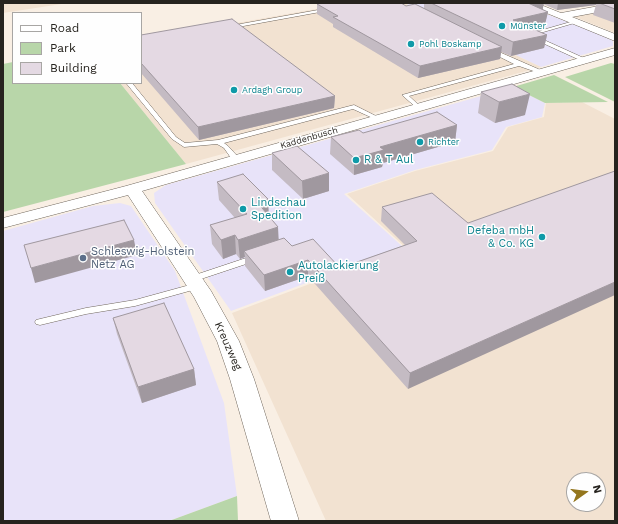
<!DOCTYPE html>
<html>
<head>
<meta charset="utf-8">
<style>
	body { margin:0 }
	#map { position:relative; width:618px; height:524px; overflow:hidden; background:#f9efe4; font-family:"Work Sans",sans-serif }
	canvas { display:block }
	.frame { position:absolute; inset:0; border:4px solid #26231e; pointer-events:none }
	.legend { position:absolute; left:12px; top:12px; width:130px; height:72px; box-sizing:border-box; background:#fefefe; border:1px solid #a8a6a4; margin:0; padding:5px 7px; list-style:none; font-size:12px; color:#26231e }
	.legend li { display:flex; align-items:center; gap:8px; height:20px }
	.legend b { width:20px; border:1px solid #a8a6a4 }
	.north { position:absolute; left:566px; top:472px; width:40px; height:40px; box-sizing:border-box; background:#fefefe; border:1px solid #a8a6a4; border-radius:50%; rotate:76deg; font-size:11px; font-weight:700; line-height:16px; text-align:center; color:#26231e }
	.north::after { content:''; display:block; margin:auto; width:14px; height:18px; background:#94761d; clip-path:polygon(50% 0,100% 100%,50% 72%,0 100%) }
</style>
</head>
<body>
<div id="map">
<canvas width="618" height="524"></canvas>
<div class="frame"></div>
<ul class="legend">
<li><b style="height:5px;background:#fff"></b>Road</li>
<li><b style="height:11px;background:#b8d6a9"></b>Park</li>
<li><b style="height:11px;background:#e4d9e3"></b>Building</li>
</ul>
<div class="north">N</div>
</div>
<script>
const g = document.querySelector('canvas').getContext('2d');
g.lineJoin = 'round';
function paint(path, color) { g.fillStyle = color; g.fill(path, 'evenodd'); }
const poly = rows => new Path2D(rows.map(r => 'M' + r).join(''));
function strokePath(path, color, width, dash) { g.strokeStyle = color; g.lineWidth = width; g.lineCap = dash ? 'butt' : 'round'; g.setLineDash(dash || []); g.stroke(path); }
function write(font, color, halo, rows, align = 'center') {
  g.font = font + ' "Work Sans",sans-serif'; g.lineWidth = 3; g.setLineDash([]); g.textBaseline = 'middle'; g.strokeStyle = halo; g.fillStyle = color; for (const [text, x, y, turn = 0] of rows) {
    g.save(); g.translate(x, y); g.rotate((+turn || 0) * Math.PI / 180); g.textAlign = isNaN(turn) ? turn : align; if (halo) g.strokeText(text, 0, 0); g.fillText(text, 0, 0); g.restore();
  }
}
const commercial = poly([
	[404,3,517,3,605,36,613,41,613,46,541,67],
	[513,87,545,103,542,117,506,127,492,150,415,170,344,194,403,247,231,311,155,203,154,193,166,185],
	[120,203,131,206,175,271,224,403,237,496,169,521,3,521,3,231,93,206]
]);
const built = poly([
	[3,3,68,3,3,13],
	[350,3,404,3,541,67,186,164,120,83,141,83,141,40],
	[615,9,615,33,573,16],
	[582,102,615,119,615,521,326,521,232,313,406,248,347,194,415,171,493,151,508,127,544,117,546,103],
	[574,480,598,480,598,504,574,504]
]);
const green = poly([
	[13,62,13,83,120,83,186,164,3,212,3,64],
	[611,63,615,64,615,102,565,77],
	[554,75,608,102,545,103,513,87],
	[237,496,238,521,169,521]
]);
const service = poly([
	[329,8,331,9,331,10,227,29,224,27,329,8],
	[574,21,578,22,533,35,586,59,586,61,582,61,525,35,574,21],
	[490,48,545,72,542,74,519,66,409,96,422,108,419,110,402,95,514,64,488,51,487,50,490,48],
	[126,83,132,83,176,137,185,143,218,140,354,105,382,119,377,120,353,109,224,143,228,146,240,159,236,161,233,161,224,148,217,144,184,147,172,139,126,83],
	[255,255,258,256,259,258,258,260,192,282,187,279,189,277,255,255],
	[197,283,200,284,202,286,200,288,135,306,86,314,40,325,36,324,35,322,36,320,40,319,86,308,135,300,197,283]
]);
const minor = poly([
	[522,3,536,3,561,13,615,3,615,9,572,17,615,34,615,41,522,3],
	[615,48,615,55,142,191,211,291,239,341,254,379,299,521,271,521,230,379,217,341,194,297,128,195,3,228,3,218,126,186,615,48]
]);
const wall = poly([
	[424,3,615,3,615,23,593,15,596,5,557,10,543,4,542,9,548,12,545,24,531,28,547,35,544,48,511,56,501,52,500,59,418,78,333,27,333,24,317,14,317,4,406,6,424,8],
	[141,35,335,96,334,108,199,140,141,73],
	[481,92,525,115,495,123,478,113],
	[457,125,455,142,383,163,382,167,354,175,330,154,331,137,363,133],
	[272,153,329,191,303,199,272,170],
	[217,182,268,199,268,216,279,240,340,268,405,245,381,221,382,207,468,223,408,389,308,276,265,291,245,266,245,257,240,259,236,254,223,259,212,244,210,225,235,218,219,200],
	[113,318,194,369,196,385,142,403,117,334]
]);
const shadedWall = poly([
	[528,3,544,3,542,13],
	[558,3,596,3,596,5,557,10],
	[548,12,545,24,511,33,513,20],
	[547,35,544,48,511,56,513,42],
	[502,47,500,59,418,78,420,66],
	[530,94,525,115,495,123,499,102],
	[335,96,334,108,199,140,198,127],
	[457,125,455,142,383,163,382,167,354,175,354,158,380,147],
	[329,173,329,191,303,199,302,181],
	[268,199,269,217,257,202],
	[278,227,279,246,244,251,245,257,240,259,238,240],
	[235,235,236,254,223,259,221,240],
	[134,240,137,255,35,283,31,268],
	[308,260,308,276,265,291,264,275],
	[615,282,615,295,408,389,410,373],
	[194,369,196,385,142,403,138,387]
]);
const building = poly([
	[324,3,401,3,406,6,415,4,502,47,420,66,333,17,338,16,317,4,324,3],
	[431,3,529,3,528,3,548,12,513,20,547,35,513,42,431,3],
	[599,3,615,3,615,9,599,3],
	[232,19,335,96,198,127,141,63,141,35,232,19],
	[512,84,530,94,499,102,481,92,512,84],
	[437,112,457,125,380,147,384,150,354,158,331,137,359,130,363,133,437,112],
	[297,146,329,173,302,181,272,153,297,146],
	[615,171,615,282,410,373,308,260,264,275,244,251,284,238,292,246,313,239,340,268,417,241,382,207,432,193,468,223,615,171],
	[243,174,268,199,257,202,278,227,238,240,235,235,221,240,210,225,247,214,217,182,243,174],
	[124,220,134,240,31,268,24,245,124,220],
	[164,303,194,369,138,387,113,318,164,303]
]);
const markers = [
	[502,26,4,"#0f9aa8"],
	[411,44,4,"#0f9aa8"],
	[234,90,4,"#0f9aa8"],
	[420,142,4,"#0f9aa8"],
	[356,160,4,"#0f9aa8"],
	[243,209,4,"#0f9aa8"],
	[542,237,4,"#0f9aa8"],
	[83,258,4,"#5c6f8a"],
	[290,272,4,"#0f9aa8"]
];
const farCulturenames = [
	["Münster",510,26],
	["Pohl Boskamp",419,44],
	["Ardagh Group",242,90],
	["Richter",428,142]
];
const farStreetnames = [
	["Kaddenbusch",309,138,-16]
];
const cultureNames = [
	["R & T Aul",364,160],
	["Lindschau",251,203],
	["Spedition",251,216],
	["Defeba mbH",534,231,"right"],
	["& Co. KG",534,244,"right"],
	["Autolackierung",298,266],
	["Preiß",298,279]
];
const serviceNames = [
	["Schleswig-Holstein",91,252],
	["Netz AG",91,265]
];
const streetNames = [
	["Kreuzweg",228,346,66]
];
paint(commercial, '#e8e3f9');
paint(built, '#f2e2d1');
paint(green, '#b8d6a9');
strokePath(service, '#70675d', 1);
strokePath(minor, '#70675d', 1);
paint(service, '#fff');
paint(minor, '#fff');
paint(wall, '#c4bbc3');
paint(shadedWall, '#a0989f');
paint(building, '#e4d9e3');
strokePath(building, '#a0989f', 1);
for (const [x, y, r, color] of markers) { const dot = new Path2D(); dot.arc(x, y, r, 0, 2 * Math.PI); g.fillStyle = color; g.fill(dot); strokePath(dot, '#fefefe', 1.5); }
write('9px', '#0d838f', '#fefefe', farCulturenames, 'left');
write('9px', '#26231e', '#fefefe', farStreetnames);
write('11px', '#0d838f', '#fefefe', cultureNames, 'left');
write('11px', '#4e5e75', '#fefefe', serviceNames, 'left');
write('11px', '#26231e', '#fefefe', streetNames);
</script>
</body>
</html>
